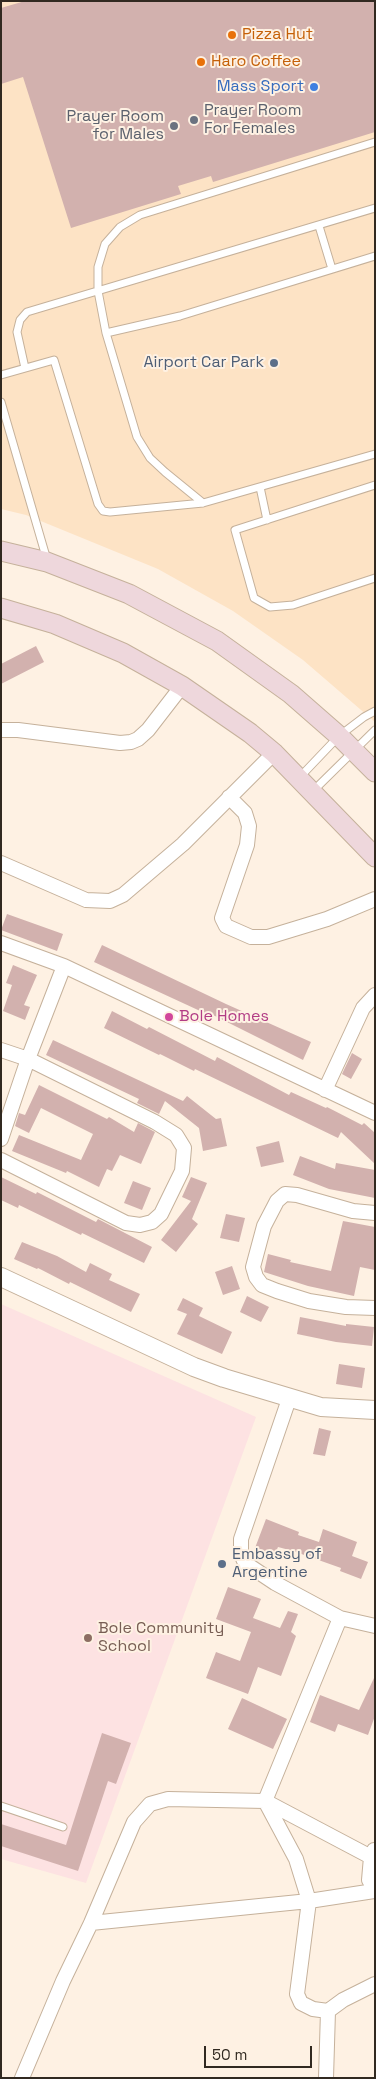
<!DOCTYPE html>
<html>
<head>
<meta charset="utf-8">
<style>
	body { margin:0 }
	#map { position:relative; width:376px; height:2079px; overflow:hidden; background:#fef1e3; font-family:"Space Grotesk",sans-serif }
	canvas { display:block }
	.frame { position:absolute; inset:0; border:2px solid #312920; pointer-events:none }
	.scale { position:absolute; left:204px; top:2046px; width:108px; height:22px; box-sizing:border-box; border:2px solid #312920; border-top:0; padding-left:6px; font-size:15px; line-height:18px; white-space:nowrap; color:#312920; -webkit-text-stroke:4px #fef1e3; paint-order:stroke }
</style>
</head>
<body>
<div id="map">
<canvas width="376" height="2079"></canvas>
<div class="frame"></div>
<div class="scale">50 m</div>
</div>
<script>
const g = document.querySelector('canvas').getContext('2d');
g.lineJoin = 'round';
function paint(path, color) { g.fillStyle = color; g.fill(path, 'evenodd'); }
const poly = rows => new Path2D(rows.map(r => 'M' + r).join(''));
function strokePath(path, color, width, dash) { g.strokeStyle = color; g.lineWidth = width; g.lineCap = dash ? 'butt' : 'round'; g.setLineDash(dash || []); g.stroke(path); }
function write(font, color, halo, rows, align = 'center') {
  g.font = font + ' "Space Grotesk",sans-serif'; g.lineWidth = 4; g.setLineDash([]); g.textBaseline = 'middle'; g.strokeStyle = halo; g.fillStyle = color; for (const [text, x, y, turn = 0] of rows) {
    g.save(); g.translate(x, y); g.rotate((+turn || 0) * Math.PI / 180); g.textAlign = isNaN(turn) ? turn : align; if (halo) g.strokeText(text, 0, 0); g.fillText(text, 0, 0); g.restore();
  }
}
const built = poly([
	[1,1,375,1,375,722,303,660,233,611,158,569,26,515,1,509]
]);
const education = poly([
	[1,1304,256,1417,86,1883,1,1859]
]);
const building = poly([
	[25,1,375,1,375,132,213,182,211,176,178,186,181,194,71,228,23,77,1,84,1,8],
	[36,646,44,662,1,684,1,664],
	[7,914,63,934,57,951,1,930],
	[102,945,226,1004,311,1042,303,1060,211,1014,211,1016,94,962],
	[13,965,37,975,24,1005,30,1007,25,1020,3,1011,12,985,6,983],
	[112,1011,147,1029,149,1027,215,1061,217,1057,289,1095,291,1092,326,1108,327,1107,362,1125,364,1123,375,1133,375,1164,341,1132,338,1138,195,1069,194,1071,160,1054,159,1055,104,1028],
	[53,1040,183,1101,187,1096,216,1119,221,1118,227,1146,203,1151,199,1128,165,1101,159,1114,137,1103,139,1099,46,1055],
	[352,1053,362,1059,351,1079,342,1074],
	[39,1085,107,1119,109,1117,134,1132,138,1123,155,1132,141,1164,120,1155,112,1171,107,1169,99,1187,67,1171,66,1173,12,1151,19,1135,81,1160,93,1134,41,1108,29,1133,15,1126,19,1113,25,1115],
	[279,1141,284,1162,261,1167,256,1147],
	[300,1156,335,1169,336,1163,375,1170,375,1198,329,1189,293,1175],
	[1,1177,36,1194,37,1192,96,1222,98,1219,152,1247,144,1263,82,1233,81,1235,19,1205,18,1208,1,1200],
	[191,1177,207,1183,192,1219,198,1224,176,1252,161,1240,191,1201,182,1197],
	[133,1181,151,1188,142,1210,124,1203],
	[226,1214,245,1218,239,1242,220,1238],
	[343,1221,375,1227,375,1270,360,1267,354,1296,308,1286,264,1272,268,1254,291,1260,290,1262,331,1271],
	[22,1242,57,1256,86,1272,90,1263,112,1274,109,1280,140,1294,131,1312,70,1282,69,1284,38,1268,37,1269,14,1259],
	[232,1266,240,1289,223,1295,215,1272],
	[247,1296,269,1307,261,1322,240,1312],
	[183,1298,203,1308,199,1316,232,1332,222,1354,177,1334,187,1314,177,1310],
	[300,1317,346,1326,346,1324,374,1327,372,1346,336,1342,297,1334],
	[339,1364,365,1368,362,1388,336,1384],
	[319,1428,331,1431,325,1456,313,1454],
	[266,1519,299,1532,298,1535,319,1542,323,1529,357,1542,352,1556,368,1562,361,1579,340,1571,341,1568,293,1551,278,1547,274,1556,255,1548],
	[228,1587,261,1599,253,1618,280,1628,288,1611,298,1614,291,1632,296,1636,281,1676,258,1667,248,1694,206,1678,216,1652,240,1661,251,1632,216,1619],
	[374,1678,375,1716,368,1735,338,1724,335,1732,310,1722,320,1695,359,1710],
	[242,1698,287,1719,273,1749,228,1729],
	[102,1733,131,1743,116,1784,108,1781,78,1871,1,1846,1,1824,66,1845]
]);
const service = poly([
	[319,226,332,269],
	[106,333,180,316,375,256],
	[25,368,17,332,20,320,27,312,375,208],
	[1,375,54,360,98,504,103,511,110,512,203,503,375,454],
	[1,402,47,560],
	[375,485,235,530,254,598,270,607,293,605,375,578],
	[260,487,267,520],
	[203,503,165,472,150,458,137,437,106,333,98,291,98,267,105,244,120,227,140,215,375,142],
	[299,778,339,736,364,717,375,711],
	[312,792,375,730],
	[1,1806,63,1827]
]);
const minor = poly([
	[1,730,18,730,120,743,131,742,138,739,148,730,182,686],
	[229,797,245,813,249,826,247,845,222,918,226,926,251,937,268,937,327,919,375,899],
	[1,863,86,900,110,901,123,895,183,844,274,753],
	[1,943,64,966,375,1113],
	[1,1050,28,1059,155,1122,176,1135,184,1148,182,1171,161,1214,152,1222,140,1225,126,1223,1,1160],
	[325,1090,363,1008,375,995],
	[1,1139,28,1059,64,966],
	[375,1213,353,1211,297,1195,285,1194,277,1201,264,1226,253,1267,256,1277,262,1285,277,1291,309,1301,346,1307,375,1308],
	[289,1399,241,1539,241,1554,245,1563,275,1583,340,1618,375,1626],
	[340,1618,265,1801,296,1859,309,1901,374,1891],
	[374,1850,371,1857,369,1880,375,1891],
	[91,1923,309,1901,297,1994,301,2003,313,2009,328,2011],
	[22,2078,63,1981,91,1923,134,1822,150,1804,168,1799,265,1801,371,1857],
	[326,2078,328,2011,343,2000,375,1984]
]);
const tertiary = poly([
	[1,1277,194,1367,224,1378,321,1407,375,1410]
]);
const secondary = poly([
	[1,551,47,562,129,594,217,641,291,694,339,736,375,772],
	[1,608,55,624,123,653,182,686,250,733,274,753,375,857]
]);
const markers = [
	[232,35,5,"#e8710a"],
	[201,62,5,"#e8710a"],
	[314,87,5,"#3f7fe0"],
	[194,120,5,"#6b7280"],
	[174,126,5,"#6b7280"],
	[274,363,5,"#5c6f8a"],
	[169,1017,5,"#d1479c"],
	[222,1564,5,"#5c6f8a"],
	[88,1638,5,"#8d6e63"]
];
const foodNames = [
	["Pizza Hut",242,35],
	["Haro Coffee",211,62]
];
const shopNames = [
	["Mass Sport",304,87]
];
const worshipNames = [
	["Prayer Room",204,111],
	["For Females",204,129],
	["Prayer Room",164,117,"right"],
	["for Males",164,135,"right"]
];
const serviceNames = [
	["Airport Car Park",264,363],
	["Embassy of",232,1555,"left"],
	["Argentine",232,1573,"left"]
];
const hotelNames = [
	["Bole Homes",179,1017]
];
const educationNames = [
	["Bole Community",98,1629],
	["School",98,1647]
];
paint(built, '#fde3c5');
paint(education, '#fde2e2');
paint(building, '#d2b1ae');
strokePath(service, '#c5b19b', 9);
strokePath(minor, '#c5b19b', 16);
strokePath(tertiary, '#c5b19b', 20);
strokePath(secondary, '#c5b19b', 21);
strokePath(service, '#fff', 7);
strokePath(minor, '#fff', 14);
strokePath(tertiary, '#fff', 18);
strokePath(secondary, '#eed7dc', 19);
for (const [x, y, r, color] of markers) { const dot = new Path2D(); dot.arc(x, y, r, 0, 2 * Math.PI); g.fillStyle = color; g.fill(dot); strokePath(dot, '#fef1e3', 2); }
write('16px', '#c56008', '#fef1e3', foodNames, 'left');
write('16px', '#366cbe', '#fef1e3', shopNames, 'right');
write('16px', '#5b616d', '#fef1e3', worshipNames, 'left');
write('16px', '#4e5e75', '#fef1e3', serviceNames, 'right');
write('16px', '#b23c85', '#fef1e3', hotelNames, 'left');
write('16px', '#785e54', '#fef1e3', educationNames, 'left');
</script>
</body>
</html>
